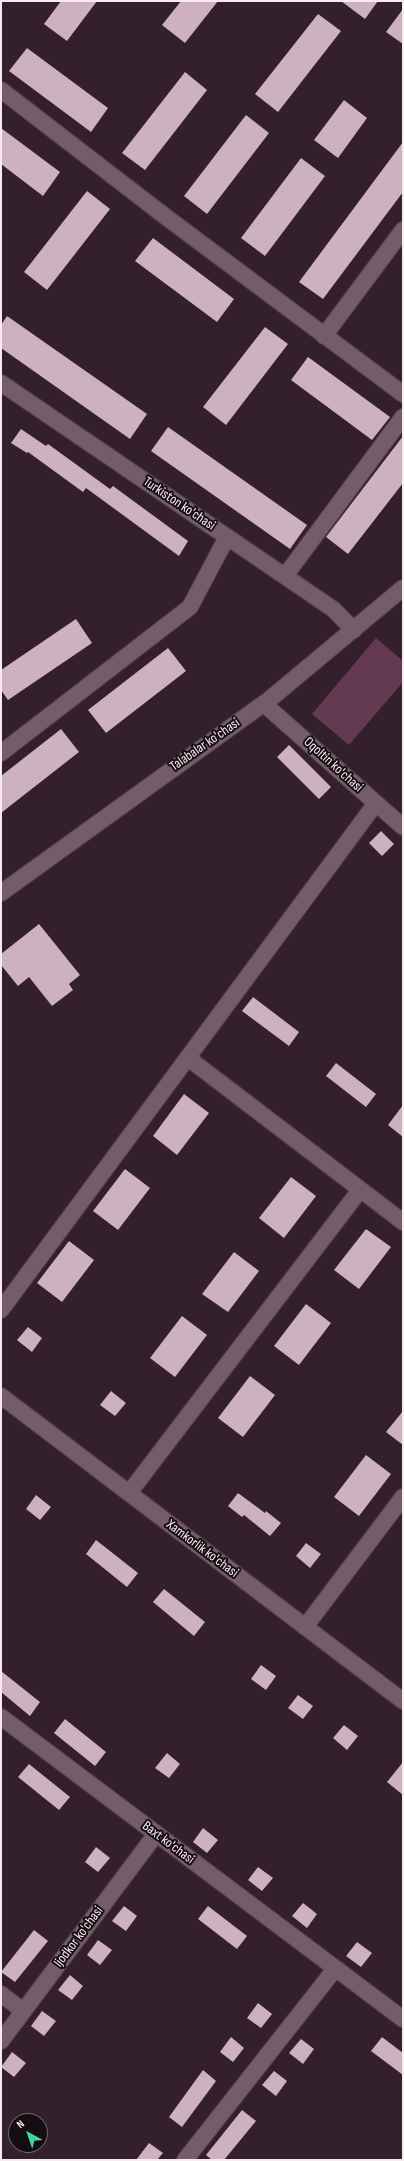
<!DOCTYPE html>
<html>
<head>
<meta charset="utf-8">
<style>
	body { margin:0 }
	#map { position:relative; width:404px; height:2161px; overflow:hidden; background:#34202b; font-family:"Sofia Sans Condensed",sans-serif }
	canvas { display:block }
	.frame { position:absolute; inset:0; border:2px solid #f8eaf1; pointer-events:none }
	.north { position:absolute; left:8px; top:2113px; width:40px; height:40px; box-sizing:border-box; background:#160d12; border:1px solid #70656b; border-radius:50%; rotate:320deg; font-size:11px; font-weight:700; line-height:16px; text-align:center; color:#f8eaf1 }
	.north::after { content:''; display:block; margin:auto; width:14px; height:18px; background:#44d4a0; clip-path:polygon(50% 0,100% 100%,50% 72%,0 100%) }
</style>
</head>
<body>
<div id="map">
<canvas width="404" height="2161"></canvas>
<div class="frame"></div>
<div class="north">N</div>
</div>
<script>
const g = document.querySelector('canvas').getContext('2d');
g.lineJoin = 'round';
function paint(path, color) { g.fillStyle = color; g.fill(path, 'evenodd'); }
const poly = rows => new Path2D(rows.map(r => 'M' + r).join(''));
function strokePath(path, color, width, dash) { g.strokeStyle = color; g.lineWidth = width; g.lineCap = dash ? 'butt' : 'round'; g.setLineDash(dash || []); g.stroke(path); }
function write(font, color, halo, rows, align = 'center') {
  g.font = font + ' "Sofia Sans Condensed",sans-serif'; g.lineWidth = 4; g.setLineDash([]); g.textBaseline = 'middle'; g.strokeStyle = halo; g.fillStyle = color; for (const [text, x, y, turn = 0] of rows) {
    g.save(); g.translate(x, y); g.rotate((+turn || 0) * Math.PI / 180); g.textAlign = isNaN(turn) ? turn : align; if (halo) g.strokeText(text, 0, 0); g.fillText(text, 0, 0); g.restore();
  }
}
const green = poly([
	[376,638,403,661,403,682,349,745,312,714]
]);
const building = poly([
	[61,1,97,1,67,41,44,24],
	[181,1,218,1,185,43,162,25],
	[341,1,378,1,365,19],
	[403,9,403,44,386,32],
	[318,14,341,31,278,112,255,94],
	[27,48,108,108,91,132,9,71],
	[185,72,207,90,145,170,122,153],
	[344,100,367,118,338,158,314,140],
	[246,115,269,133,207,214,184,196],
	[1,128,60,172,43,196,1,164],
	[403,142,403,192,323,299,299,282],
	[301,158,325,176,265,256,241,238],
	[87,191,110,209,47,290,24,272],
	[153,238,234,299,217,322,135,261],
	[7,316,147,414,130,439,1,348,1,325],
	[265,327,288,344,226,425,203,407],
	[308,357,390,417,372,440,291,380],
	[168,427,307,525,290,549,151,451],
	[21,429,46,446,48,444,110,489,113,486,188,541,179,556,86,488,83,492,28,452,27,453,11,443],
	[403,436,403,483,348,554,326,537],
	[76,619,92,643,8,700,1,690,1,670],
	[168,648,186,671,106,733,88,710],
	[61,729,79,752,1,813,1,776],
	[289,745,331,787,319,799,277,757],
	[381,831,394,844,382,856,369,843],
	[39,924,80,975,69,984,73,990,52,1006,29,977,18,986,1,965,1,954],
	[253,997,299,1032,289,1046,242,1011],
	[336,1063,376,1094,366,1107,326,1076],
	[184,1094,209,1113,177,1155,153,1136],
	[403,1105,403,1137,388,1125],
	[125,1169,150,1188,118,1230,93,1211],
	[291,1177,316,1196,284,1238,259,1218],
	[366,1229,391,1247,359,1289,334,1270],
	[69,1241,94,1260,62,1302,37,1283],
	[234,1252,259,1271,228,1312,202,1294],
	[306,1304,331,1323,299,1365,274,1346],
	[182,1316,207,1335,175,1377,150,1358],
	[28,1327,42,1338,32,1352,17,1340],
	[250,1376,275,1395,243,1437,218,1418],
	[111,1391,126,1403,115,1416,100,1405],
	[403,1411,403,1445,386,1432],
	[366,1455,391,1474,359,1516,334,1497],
	[238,1493,265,1513,266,1511,281,1523,270,1536,244,1515,242,1517,228,1506],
	[36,1495,51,1507,40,1520,26,1509],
	[96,1540,138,1573,127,1587,86,1554],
	[306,1543,321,1554,310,1568,296,1556],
	[164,1589,205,1622,194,1636,153,1602],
	[261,1665,276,1676,266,1690,251,1679],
	[1,1671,40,1702,30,1716,1,1692],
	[298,1695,313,1706,303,1719,288,1708],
	[65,1719,106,1752,95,1766,54,1733],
	[344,1725,358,1736,347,1750,333,1738],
	[167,1753,180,1764,169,1778,155,1768],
	[403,1762,403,1795,387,1782],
	[29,1764,70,1797,59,1810,18,1777],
	[203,1828,218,1840,207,1853,193,1842],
	[96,1847,110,1858,98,1872,85,1862],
	[258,1867,273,1878,262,1891,248,1880],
	[303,1903,317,1914,307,1928,292,1916],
	[124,1906,137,1916,126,1931,112,1921],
	[208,1906,247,1936,237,1949,198,1919],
	[34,1930,48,1941,15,1982,1,1972],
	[98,1940,112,1950,100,1965,87,1955],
	[357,1942,372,1953,361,1967,346,1956],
	[70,1975,83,1986,72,2000,58,1990],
	[258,2003,272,2014,261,2028,247,2018],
	[42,2011,56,2021,44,2036,31,2026],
	[231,2037,244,2048,233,2062,220,2052],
	[382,2037,403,2053,403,2075,371,2051],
	[301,2039,314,2049,303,2064,289,2053],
	[12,2052,26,2063,14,2077,1,2067],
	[203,2070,216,2081,182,2127,169,2117],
	[274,2071,287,2081,276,2096,262,2085],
	[242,2110,256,2121,224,2160,212,2160,206,2155],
	[149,2143,163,2153,157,2160,136,2160]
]);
const minor = poly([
	[1,90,166,217,403,394],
	[324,336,403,230],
	[1,383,333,609,354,630],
	[285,576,403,417],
	[264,704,403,827],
	[1,753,190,607,227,537],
	[1,893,270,699,403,588],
	[188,1058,403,1222],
	[1,1310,376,803],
	[1,1396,403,1701],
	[129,1493,360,1190],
	[305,1627,403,1497],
	[1,1717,403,2019],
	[1,1994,23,2011],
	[1,2041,156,1834],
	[185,2160,335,1969]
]);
const streetNames = [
	["Turkiston ko'chasi",179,504,34],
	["Talabalar ko'chasi",205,745,-35],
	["Oqoltin ko'chasi",333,765,42],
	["Xamkorlik ko'chasi",202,1549,37],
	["Baxt ko'chasi",168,1843,37],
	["Ijodkor ko'chasi",79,1937,-53]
];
paint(green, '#633a52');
paint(building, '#cdb1c0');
strokePath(minor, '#503f49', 18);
strokePath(minor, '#745c69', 16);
write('14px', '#f8eaf1', '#160d12', streetNames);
</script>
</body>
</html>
